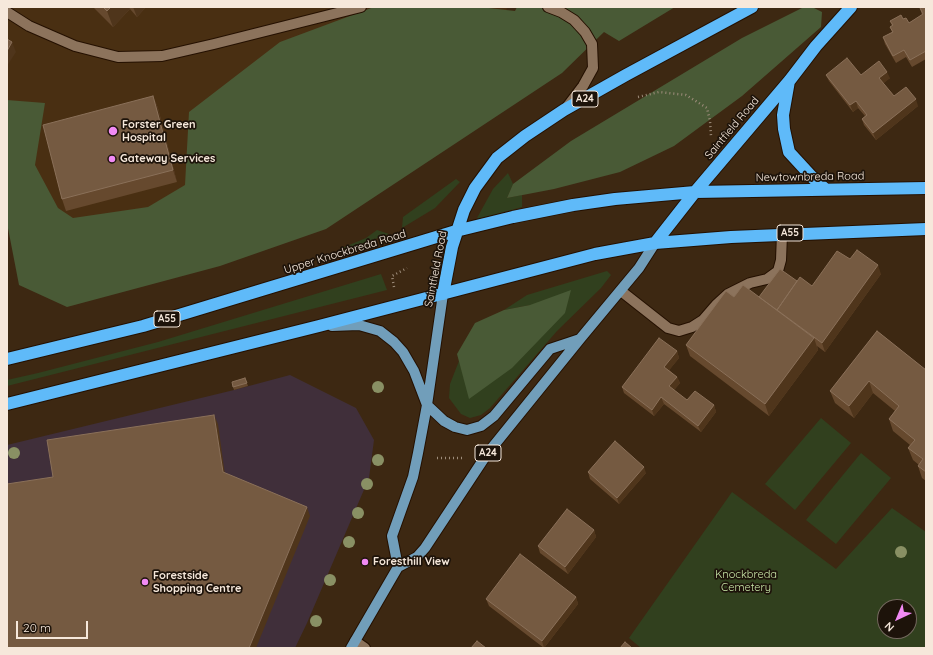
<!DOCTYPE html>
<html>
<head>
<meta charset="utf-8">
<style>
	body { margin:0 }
	#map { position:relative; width:933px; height:655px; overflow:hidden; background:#3d2812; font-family:Quicksand,sans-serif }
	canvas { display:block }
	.frame { position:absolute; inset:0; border:8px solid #f6e8db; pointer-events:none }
	.north { position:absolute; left:877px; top:599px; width:40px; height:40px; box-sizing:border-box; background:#1d130a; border:1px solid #74685e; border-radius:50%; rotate:224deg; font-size:11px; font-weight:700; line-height:16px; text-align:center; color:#f6e8db }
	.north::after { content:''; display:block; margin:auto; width:14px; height:18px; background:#f18af4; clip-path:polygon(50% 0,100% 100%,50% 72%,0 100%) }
	.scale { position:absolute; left:16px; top:621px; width:72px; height:18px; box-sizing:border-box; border:2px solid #f6e8db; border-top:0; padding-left:5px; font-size:12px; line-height:14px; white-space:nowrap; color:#f6e8db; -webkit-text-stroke:3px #1d130a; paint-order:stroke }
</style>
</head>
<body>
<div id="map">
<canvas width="933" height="655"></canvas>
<div class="frame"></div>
<div class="north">N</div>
<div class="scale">20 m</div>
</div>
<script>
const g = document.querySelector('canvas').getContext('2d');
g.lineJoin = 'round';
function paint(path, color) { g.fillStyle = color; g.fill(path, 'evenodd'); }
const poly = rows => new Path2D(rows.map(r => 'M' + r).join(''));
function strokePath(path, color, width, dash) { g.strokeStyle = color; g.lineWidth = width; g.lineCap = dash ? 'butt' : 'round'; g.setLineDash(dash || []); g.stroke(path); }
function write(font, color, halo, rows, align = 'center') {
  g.font = font + ' Quicksand,sans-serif'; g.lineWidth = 3.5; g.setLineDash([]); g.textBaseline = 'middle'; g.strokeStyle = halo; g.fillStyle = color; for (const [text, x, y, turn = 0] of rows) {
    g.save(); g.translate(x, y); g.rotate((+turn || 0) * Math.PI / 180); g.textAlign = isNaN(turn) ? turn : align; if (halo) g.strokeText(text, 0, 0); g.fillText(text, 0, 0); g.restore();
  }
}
const commercial = poly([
	[290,375,356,408,374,440,369,478,307,623,295,648,7,648,7,445,234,390]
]);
const built = poly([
	[7,7,507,7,504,25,186,210,40,278,7,174]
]);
const green = poly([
	[508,173,513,184,507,198,522,195,522,207,480,219,477,218,493,189],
	[456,179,460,182,435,208,402,228,403,217],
	[377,230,389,234,361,244,346,248,342,248,366,238],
	[607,271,611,275,601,288,557,331,490,408,481,415,470,418,461,414,449,398,450,384,459,361,470,398,530,305,504,310,527,295],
	[381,274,387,290,7,386,7,380,38,373,158,342],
	[821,418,851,443,795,510,765,484],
	[861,453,891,478,836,544,806,520],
	[732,492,836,569,892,508,926,532,926,648,641,648,629,638],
	[885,607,909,607,909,631,885,631]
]);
const forest = poly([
	[374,7,480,7,515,11,517,7,675,7,619,41,604,32,562,73,326,229,220,266,67,307,19,285,7,223,7,100,45,103,35,165,58,208,73,218,148,207,185,185,189,112,280,42],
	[804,7,812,7,822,12,821,27,742,96,674,146,620,172,554,189,507,198,513,184,571,141,742,38],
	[571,290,565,313,512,368,469,399,457,354,475,323,504,310,530,305]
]);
const path = poly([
	[638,97,659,92,686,95,707,108,710,121,711,136],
	[394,287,392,276,407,268],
	[437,458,465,458]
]);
const lane = poly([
	[548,7,561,12,574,20,585,32,592,44,593,68,583,86,567,107],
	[7,12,29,26,75,46,118,57,162,56,214,44,361,7],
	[621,291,668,328,679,331,692,327,703,320,716,305,728,294,750,283,767,279,778,271,781,260,782,234],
	[355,641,365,648]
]);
const primary = poly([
	[332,326,359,325,380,331,394,342,403,352,414,371,427,405,444,421,455,427,467,430,481,426,494,416,550,349,580,339],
	[398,567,392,536,413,477,418,453,427,405,443,294],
	[351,648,398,567,417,557,425,548,487,454,580,339,639,268,655,243]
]);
const highway = poly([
	[789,81,783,115,784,129,789,152,812,177,825,189],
	[655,243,695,192,790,80,816,46,851,7],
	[443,294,452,247,464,210,475,188,497,158,525,136,564,110,626,75,752,7],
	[7,359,143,326,456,231,513,217,573,205,615,199,695,192,926,188],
	[7,404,319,326,595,254,655,243,731,237,926,229]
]);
const trees = [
	[378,387],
	[14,453],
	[378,460],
	[367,484],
	[358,513],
	[349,542],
	[901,552],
	[330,580],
	[316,621]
];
const wall = poly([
	[93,7,146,7,137,17,130,9,113,27],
	[921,7,926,7,926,59,912,67,906,57,896,63,885,44,883,37,892,32,890,27,892,26,890,21,909,23,922,15,920,8],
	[826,75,861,75,890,78,883,83,894,96,918,106,876,140,864,125,862,119,865,116,858,108,853,112,829,81],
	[153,96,158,108,177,182,66,211,62,199],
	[850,259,881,274,825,352,817,346,818,350,769,416,690,356,686,345,734,297,759,297,797,281,812,286],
	[877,331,926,370,926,481,922,478,918,466,919,465,913,460,908,448,910,445,893,431,889,419,895,411,873,393,854,418,835,403,830,391],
	[677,351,679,358,669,370,677,377,680,383,674,390,687,400,714,405,716,412,701,432,664,404,654,416,624,393,622,387],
	[245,378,248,386,234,390,233,387],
	[588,472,646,473,619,504,590,479],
	[594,530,596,537,568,574,540,553,538,546],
	[576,597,578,604,544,648,489,606,486,599]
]);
const shadedWall = poly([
	[111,7,129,7,130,9,113,27,107,11],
	[133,7,146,7,137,17],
	[12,42,16,52,7,66,7,51],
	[887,72,890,78,882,85,879,78],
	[153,96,158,108,177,182,173,170],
	[916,99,918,106,876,140,873,133],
	[856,101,858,108,853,112,850,105],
	[878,265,881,274,825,352,822,343],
	[814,338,818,350,769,416,765,404],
	[677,351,679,358,667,373,664,367],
	[677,377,680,383,672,393,669,386],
	[869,381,873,393,854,418,849,406],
	[661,397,664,404,654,416,652,410],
	[714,405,716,412,701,432,698,426],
	[214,415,218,424,226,482,223,472],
	[644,467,646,473,619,504,617,498],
	[307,507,310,516,256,648,249,648],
	[594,530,596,537,568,574,565,567],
	[576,597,578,604,544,648,542,641]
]);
const building = poly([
	[103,7,111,7,107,11,103,7],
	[922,7,926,7,926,51,910,60,904,50,893,56,883,37,893,32,890,27,893,25,890,21,901,15,903,19,906,18,909,23,923,14,920,8,922,7],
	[7,39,12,42,7,51,7,39],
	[847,58,861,75,879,61,887,72,879,78,894,96,906,87,916,99,873,133,862,119,867,115,856,101,850,105,826,75,847,58],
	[153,96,173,170,62,199,43,125,153,96],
	[857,250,878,265,822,343,777,310,800,277,812,286,837,251,850,259,857,250],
	[780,269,797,281,777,310,759,297,780,269],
	[743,285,814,338,765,404,686,345,726,291,734,297,743,285],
	[877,331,926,370,926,472,918,466,923,459,908,448,915,440,889,419,899,406,869,381,849,406,830,391,877,331],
	[659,338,677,351,664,367,677,377,669,386,687,400,695,391,714,405,698,426,661,397,652,410,622,387,659,338],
	[245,378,247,383,233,387,232,382,245,378],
	[214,415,223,472,307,507,249,648,7,648,7,484,53,477,47,440,214,415],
	[615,441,644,467,617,498,588,472,615,441],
	[567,509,594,530,565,567,538,546,567,509],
	[520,554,576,597,542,641,486,599,520,554],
	[477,641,486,648,471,648,477,641],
	[625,642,632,648,620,648,625,642]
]);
const markers = [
	[113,131,5,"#f18af4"],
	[112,159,4,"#f18af4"],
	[365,562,4,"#f18af4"],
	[145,582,4,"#f18af4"]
];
const shields = [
	[585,99,26],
	[790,233,26],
	[167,319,26],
	[488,453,26]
];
const shieldNames = [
	["A24",585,99],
	["A55",790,233],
	["A55",167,319],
	["A24",488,453]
];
const poiNames = [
	["Forster Green",122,125],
	["Hospital",122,138],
	["Gateway Services",120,159],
	["Foresthill View",373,562],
	["Forestside",153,576],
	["Shopping Centre",153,589]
];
const streetNames = [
	["Saintfield Road",732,128,-50],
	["Newtownbreda Road",810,177,-1],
	["Upper Knockbreda Road",345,252,-17],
	["Saintfield Road",436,269,-79]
];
const parkNames = [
	["Knockbreda",746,575],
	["Cemetery",746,588]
];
paint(commercial, '#402f3a');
paint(built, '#492f12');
paint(green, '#31401e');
paint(forest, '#495a36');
strokePath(lane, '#241000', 12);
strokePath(primary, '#241000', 12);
strokePath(highway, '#241000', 14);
strokePath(path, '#9e8d7b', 2.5, [1, 3]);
strokePath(lane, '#8c735c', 10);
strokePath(primary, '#719eba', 10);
strokePath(highway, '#5fbaf9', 12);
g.fillStyle = '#899064';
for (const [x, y] of trees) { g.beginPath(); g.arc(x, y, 6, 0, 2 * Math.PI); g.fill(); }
paint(wall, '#66492e');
paint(shadedWall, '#4f351b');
paint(building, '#755a41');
strokePath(building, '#8a7059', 1);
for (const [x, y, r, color] of markers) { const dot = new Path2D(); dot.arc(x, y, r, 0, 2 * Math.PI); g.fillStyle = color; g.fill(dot); strokePath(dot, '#1d130a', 1.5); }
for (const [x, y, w] of shields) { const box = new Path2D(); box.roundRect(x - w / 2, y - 8, w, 16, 3); g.fillStyle = '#1d130a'; g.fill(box); strokePath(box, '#f6e8db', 1); }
write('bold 10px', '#f6e8db', null, shieldNames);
write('bold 11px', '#f6e8db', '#1d130a', poiNames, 'left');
write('11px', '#f6e8db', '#1d130a', streetNames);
write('11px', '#c8e6a7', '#1d130a', parkNames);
</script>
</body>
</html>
